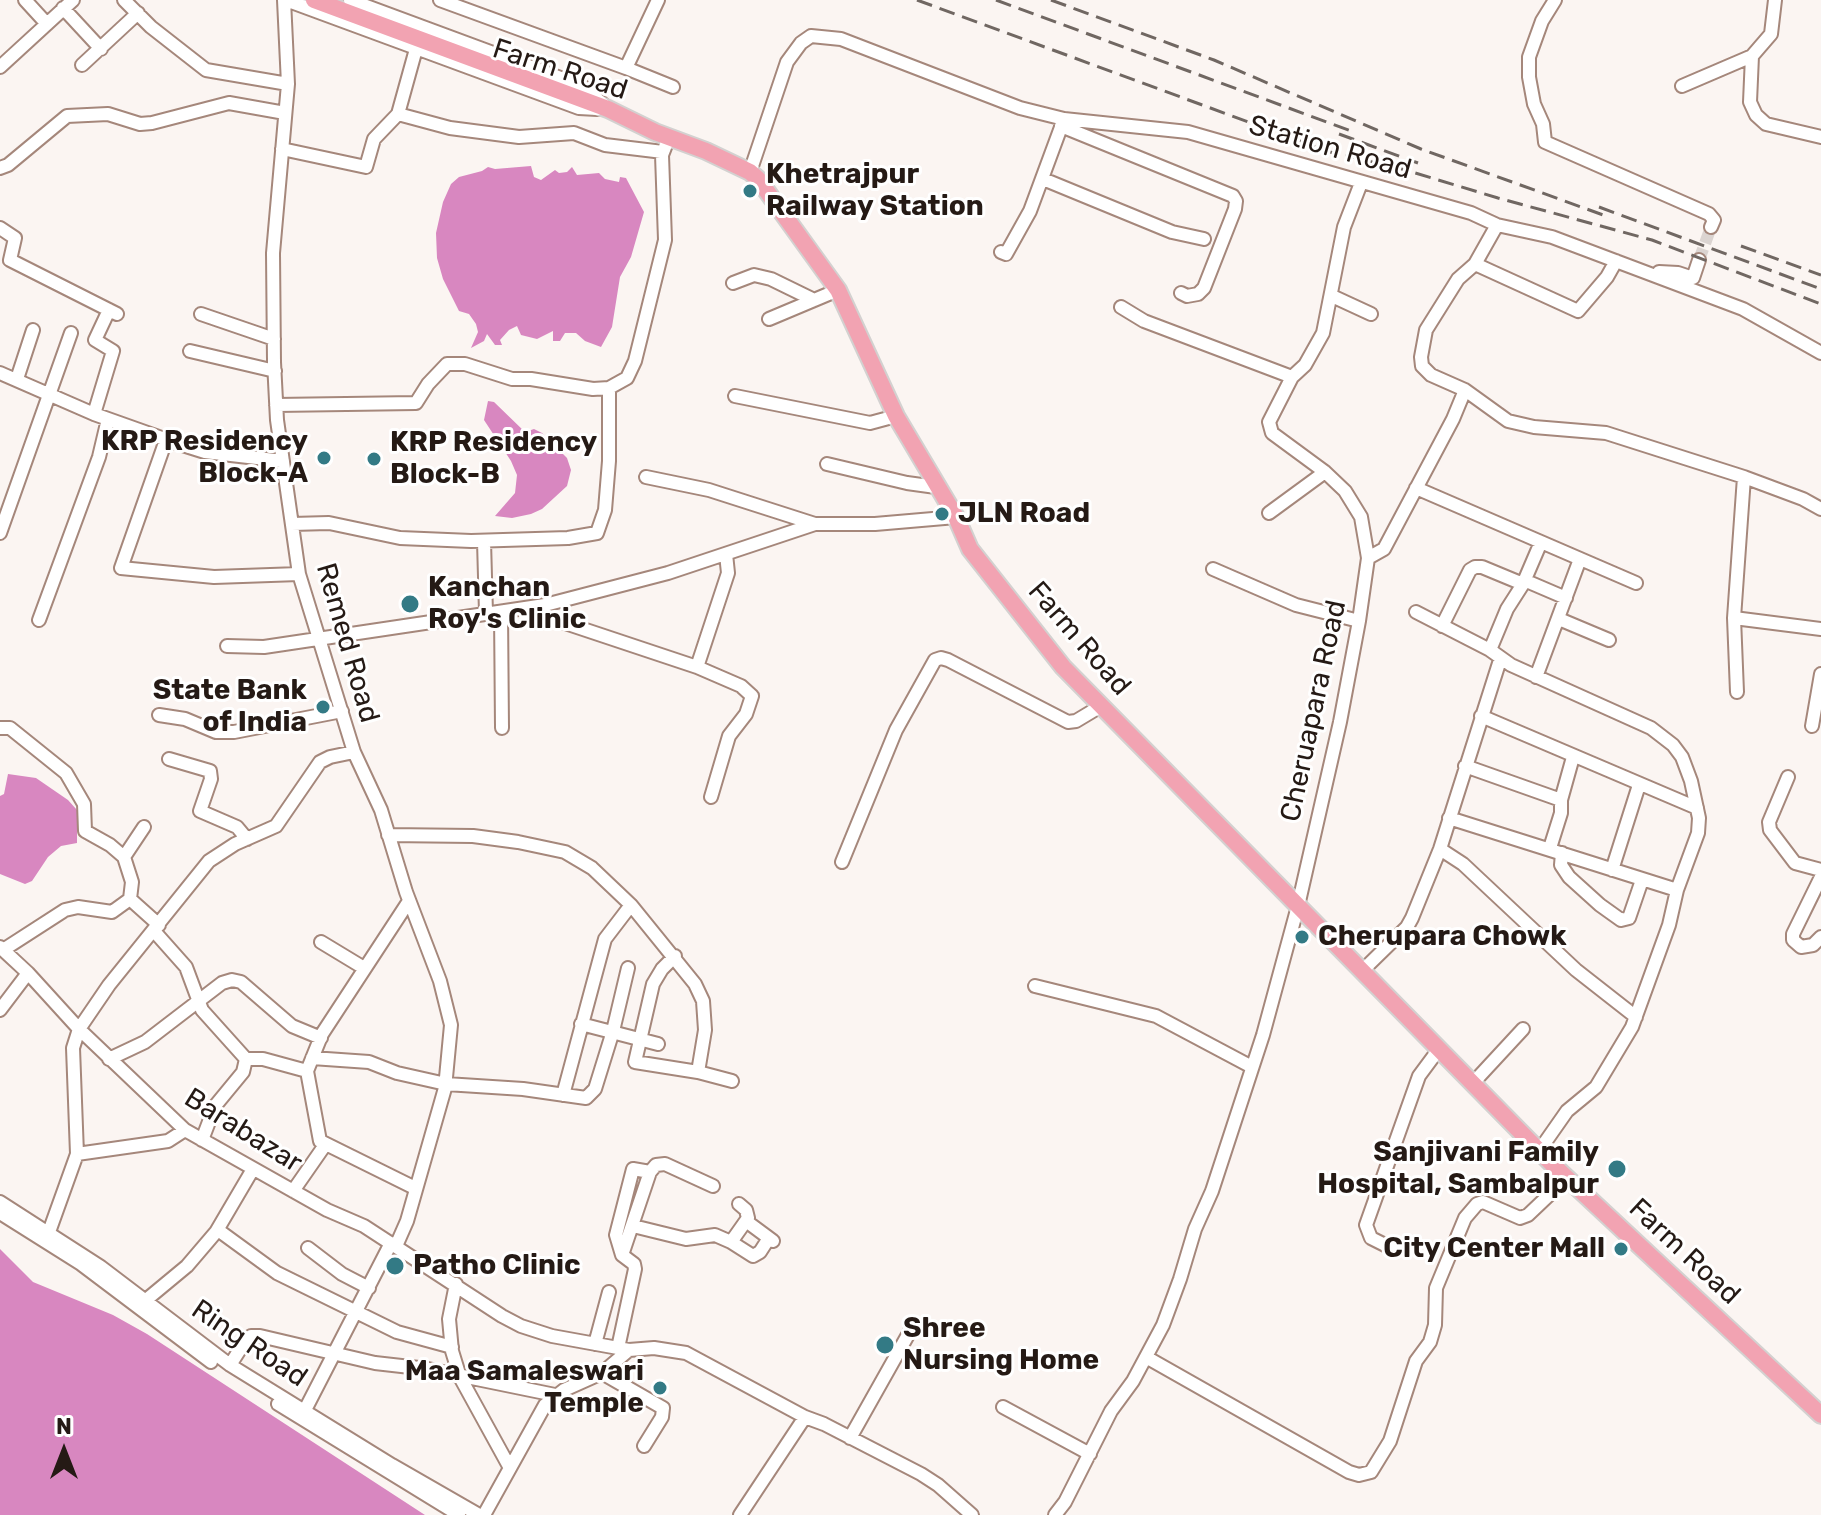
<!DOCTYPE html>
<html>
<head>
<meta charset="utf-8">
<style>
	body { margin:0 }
	#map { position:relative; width:1821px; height:1515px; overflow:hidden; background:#fbf5f2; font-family:Rubik,sans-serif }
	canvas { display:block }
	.north { position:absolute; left:24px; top:1411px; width:80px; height:80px; -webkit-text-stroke:6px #fff; paint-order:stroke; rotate:0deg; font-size:22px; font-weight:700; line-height:32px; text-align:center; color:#251a15 }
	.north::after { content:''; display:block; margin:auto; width:28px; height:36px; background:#251a15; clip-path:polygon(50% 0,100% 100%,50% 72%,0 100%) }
</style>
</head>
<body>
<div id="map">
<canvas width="1821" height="1515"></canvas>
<div class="north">N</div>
</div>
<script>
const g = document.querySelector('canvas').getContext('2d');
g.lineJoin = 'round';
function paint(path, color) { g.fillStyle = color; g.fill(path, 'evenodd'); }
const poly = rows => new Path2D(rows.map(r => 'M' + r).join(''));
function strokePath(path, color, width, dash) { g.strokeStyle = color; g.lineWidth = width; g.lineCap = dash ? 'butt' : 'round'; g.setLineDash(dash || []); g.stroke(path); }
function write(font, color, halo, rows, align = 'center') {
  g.font = font + ' Rubik,sans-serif'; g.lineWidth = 6; g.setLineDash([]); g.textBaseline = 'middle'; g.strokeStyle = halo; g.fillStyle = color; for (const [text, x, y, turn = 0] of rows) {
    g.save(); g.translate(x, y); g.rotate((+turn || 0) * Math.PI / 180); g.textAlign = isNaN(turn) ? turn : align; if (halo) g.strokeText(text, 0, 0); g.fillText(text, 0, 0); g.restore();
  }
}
const water = poly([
	[531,166,534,177,541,180,555,170,559,173,567,172,572,167,577,175,599,173,605,179,619,182,620,177,626,178,644,212,631,257,620,277,612,327,601,347,585,341,576,333,565,333,560,341,553,341,553,331,537,339,521,335,517,326,509,330,500,340,502,345,495,345,487,334,484,341,471,348,478,332,476,324,469,314,459,311,443,279,437,258,436,233,443,202,451,184,459,177,482,171,488,167,495,169],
	[488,401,494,402,525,432,534,429,542,433,567,458,571,470,567,486,542,509,531,514,512,518,495,516,515,493,517,475,511,461,484,420],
	[8,774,36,778,68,800,77,810,77,843,61,846,48,857,32,881,25,884,0,874,0,796,4,794],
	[0,1249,33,1282,113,1315,147,1334,425,1515,0,1515]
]);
const minorTunnel = poly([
	[1699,260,1711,227]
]);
const minor = poly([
	[25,0,47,24],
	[124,0,151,27,206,70,288,84],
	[284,0,288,84,273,253,274,362,277,420,299,574,354,752,381,810,406,892,440,981,451,1025,445,1088,407,1221,396,1246],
	[286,0,579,108,597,109],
	[350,0,582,86,604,105],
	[440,0,626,68,658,0],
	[1555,0,1542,21,1529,57,1529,77,1534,104,1543,124,1545,142,1709,214,1714,220,1711,227],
	[63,8,101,49],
	[1752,56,1750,102,1756,115,1766,124,1821,137],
	[82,65,138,13],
	[0,67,73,0],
	[626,68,673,87],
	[1682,86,1752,56,1771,34,1775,0],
	[398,114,450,128,519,137,574,133,605,145,663,152],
	[1061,126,1233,196,1236,201,1235,209,1204,288,1198,294,1187,296,1181,293],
	[282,149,366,167,374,139,398,114,416,49],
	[0,168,8,165,67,116,108,114,140,124,152,123,229,103,285,113],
	[750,172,787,62,801,43,811,36,841,39,1020,108,1064,119,1188,132,1471,213,1497,225,1552,237,1743,309,1821,353],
	[1043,179,1172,232,1204,239],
	[1497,225,1475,264,1458,279,1426,330,1421,357,1422,366,1431,375,1465,390,1508,421,1534,427,1606,433,1744,477,1803,499,1821,509],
	[0,228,15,238,10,260,117,314],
	[1001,252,1006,254,1030,211,1064,119],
	[1475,264,1578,311,1607,277,1616,261],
	[1659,272,1678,273,1693,278,1699,260],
	[733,283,754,275,771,279,814,300],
	[1332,296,1371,314],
	[1121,307,1144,321,1292,377],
	[201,314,274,339],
	[769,319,838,290],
	[190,351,275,371],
	[0,373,94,414,170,441,205,452,283,461],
	[17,379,33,330],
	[735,396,870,423,896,416],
	[276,405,416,403,428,384,447,364,465,364,512,379,531,379,593,389,609,388,627,378,635,361,665,240,662,155,669,137],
	[94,414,113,351,95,340,109,310],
	[166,440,121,568,214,577,299,574],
	[827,464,907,483,936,487],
	[646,477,709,490,815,524],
	[1416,488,1636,583],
	[1269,513,1325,472],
	[292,524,329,523,400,538,471,541,568,538,597,533,605,510,609,461,609,388],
	[0,533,71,333],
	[484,541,486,613],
	[1368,558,1384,549,1453,419,1465,390],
	[1213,569,1296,605,1359,621],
	[1524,580,1566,598],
	[523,609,697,667,728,573,726,554],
	[501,612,502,728],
	[1416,612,1490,650],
	[1734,618,1821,629],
	[1559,619,1609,640],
	[39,620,99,457,108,419],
	[1442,626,1470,570,1475,567,1482,567,1523,584],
	[227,646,264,647,545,605,668,573,815,524,875,524,956,517],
	[697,667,741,686,752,696,746,714,729,736,711,797],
	[1536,677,1580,559],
	[1737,692,1734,618,1744,477],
	[159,715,185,719,216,732,234,732,342,711],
	[1481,716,1697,808],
	[1812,726,1821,674],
	[0,728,10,728,66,773,84,804,85,831,110,845,124,857,132,882,130,899,159,925],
	[169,759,210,771,211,779,200,811,237,827,247,839],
	[1465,766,1561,800,1561,813,1550,848],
	[1788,777,1769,822,1770,830,1795,863,1821,870],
	[1561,800,1573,757],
	[1449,818,1677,890],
	[388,835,473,836,518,842,565,852,592,868,631,905,695,984,703,1001,705,1030,698,1072],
	[1440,849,1463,864,1576,970,1636,1017],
	[1562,853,1561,865,1569,877,1600,905,1621,920,1629,918,1642,880],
	[124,857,144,827],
	[842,862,896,730,935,660,941,658,948,660,1068,722,1076,721,1101,706],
	[1612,870,1639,785],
	[1821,877,1793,934,1793,940,1801,947,1813,945,1821,937],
	[409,901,322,1034,307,1071,320,1141,415,1188],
	[154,931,186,967,202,1010,246,1059,243,1072,215,1106,202,1140],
	[321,942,364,968],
	[0,947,28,973,79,1029,185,1130,327,1210,364,1226,502,1316,521,1326,552,1336,629,1350,654,1348,686,1353,805,1417,824,1424,921,1474,938,1485,972,1515],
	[3,950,65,910,78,907,112,912,130,899],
	[675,956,662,969,653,984,635,1062,698,1072,732,1081],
	[1362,971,1407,927,1412,918,1440,849,1500,660],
	[1035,986,1156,1016,1252,1067],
	[0,1010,28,973],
	[581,1024,658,1044],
	[312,1058,369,1062,397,1073,446,1084,523,1089,586,1098,595,1089,613,1031,628,968],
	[109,1059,145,1042,222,983,232,980,241,982,292,1026,321,1038],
	[246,1059,263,1059,307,1071],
	[1473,1083,1523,1029],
	[563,1095,605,939,631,905],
	[1539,1151,1567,1111,1596,1087,1632,1027,1669,925,1677,890,1698,833,1699,818,1691,781,1682,757,1673,745,1651,728,1511,665,1490,650,1507,609,1523,584,1541,542],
	[77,1154,168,1141,185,1130],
	[293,1191,325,1145],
	[0,1202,101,1267,230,1365,392,1465,479,1515],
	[0,1213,81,1264,211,1362],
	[746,1221,773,1241],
	[633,1226,686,1239,715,1235,731,1242,748,1218,746,1210,739,1204],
	[218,1230,277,1273,397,1332,452,1347],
	[49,1232,77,1154,73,1048,79,1029,109,985,209,861,235,844,276,826,320,762,330,757,354,752],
	[731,1242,753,1256,760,1252,769,1238],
	[308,1248,342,1274,369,1288],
	[1395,1250,1371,1238,1366,1225,1419,1076,1439,1049],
	[622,1255,650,1172],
	[456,1284,449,1319,452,1351,460,1377,510,1468],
	[146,1300,187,1266,216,1232,253,1169],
	[595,1344,609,1292],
	[618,1348,635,1269,634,1264,622,1255,616,1235,633,1169,650,1172,656,1165,665,1164,713,1186],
	[1146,1357,1349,1472,1359,1475,1371,1472,1390,1441,1416,1361,1430,1342,1435,1325,1436,1288,1465,1218,1477,1204,1483,1202,1520,1218,1528,1215,1567,1178],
	[230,1365,246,1340,251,1336,260,1336,375,1363,428,1369,555,1395],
	[602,1373,663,1408,662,1417,644,1446],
	[278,1404,459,1515],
	[1003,1407,1090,1454],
	[305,1410,391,1243],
	[850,1438,913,1326],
	[484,1515,545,1405,564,1390,602,1373,629,1350],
	[740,1515,805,1417],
	[1055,1515,1065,1502,1111,1411,1133,1381,1163,1325,1180,1279,1195,1229,1212,1191,1263,1035,1298,906,1340,722,1359,621,1368,558,1361,517,1345,491,1325,472,1272,433,1269,422,1292,377,1305,365,1323,333,1344,227,1361,183]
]);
const major = poly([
	[314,0,608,109,655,132,706,151,750,172,758,179,838,290,896,416,956,517,970,549,1063,667,1553,1165,1821,1415]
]);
const rail = poly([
	[917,0,1330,152,1402,169,1498,198,1652,240,1821,304],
	[996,0,1351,131],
	[1051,0,1214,60,1421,149,1606,216],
	[1339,134,1418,163],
	[1599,207,1821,289],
	[1741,246,1821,275]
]);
const markers = [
	[750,191,8,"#337a85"],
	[324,458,8,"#337a85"],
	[374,459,8,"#337a85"],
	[942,514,8,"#337a85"],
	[410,604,10,"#337a85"],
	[323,707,8,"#337a85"],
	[1302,937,8,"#337a85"],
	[1617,1169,10,"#337a85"],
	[1621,1249,8,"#337a85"],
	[395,1266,10,"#337a85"],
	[885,1345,10,"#337a85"],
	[660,1388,8,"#337a85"]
];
const streetNames = [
	["Farm Road",560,70,18],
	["Station Road",1330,148,16],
	["Farm Road",1079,639,49],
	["Remed Road",347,643,74],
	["Cheruapara Road",1314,711,-78],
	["Barabazar",243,1131,32],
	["Farm Road",1684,1252,43],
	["Ring Road",249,1344,34]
];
const poiNames = [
	["Khetrajpur",766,175],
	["Railway Station",766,207],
	["KRP Residency",308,442,"right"],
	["Block-A",308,474,"right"],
	["KRP Residency",390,443],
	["Block-B",390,475],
	["JLN Road",958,514],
	["Kanchan",428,588],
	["Roy's Clinic",428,620],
	["State Bank",307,691,"right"],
	["of India",307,723,"right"],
	["Cherupara Chowk",1318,937],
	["Sanjivani Family",1599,1153,"right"],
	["Hospital, Sambalpur",1599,1185,"right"],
	["City Center Mall",1605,1249,"right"],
	["Patho Clinic",413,1266],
	["Shree",903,1329],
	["Nursing Home",903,1361],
	["Maa Samaleswari",644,1372,"right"],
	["Temple",644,1404,"right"]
];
paint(water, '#d887c0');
strokePath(minorTunnel, '#dbd4d1', 12, [12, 6]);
strokePath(minor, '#a5877b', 16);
strokePath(major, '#d3d1d0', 20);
strokePath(minor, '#fff', 12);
strokePath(major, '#f2a3b2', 16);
strokePath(rail, '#706762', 3, [16, 8]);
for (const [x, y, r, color] of markers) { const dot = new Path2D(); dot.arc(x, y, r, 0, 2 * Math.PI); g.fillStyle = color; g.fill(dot); strokePath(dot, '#fff', 3); }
write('28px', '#251a15', '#fff', streetNames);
write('bold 28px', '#251a15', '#fff', poiNames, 'left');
</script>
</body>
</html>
